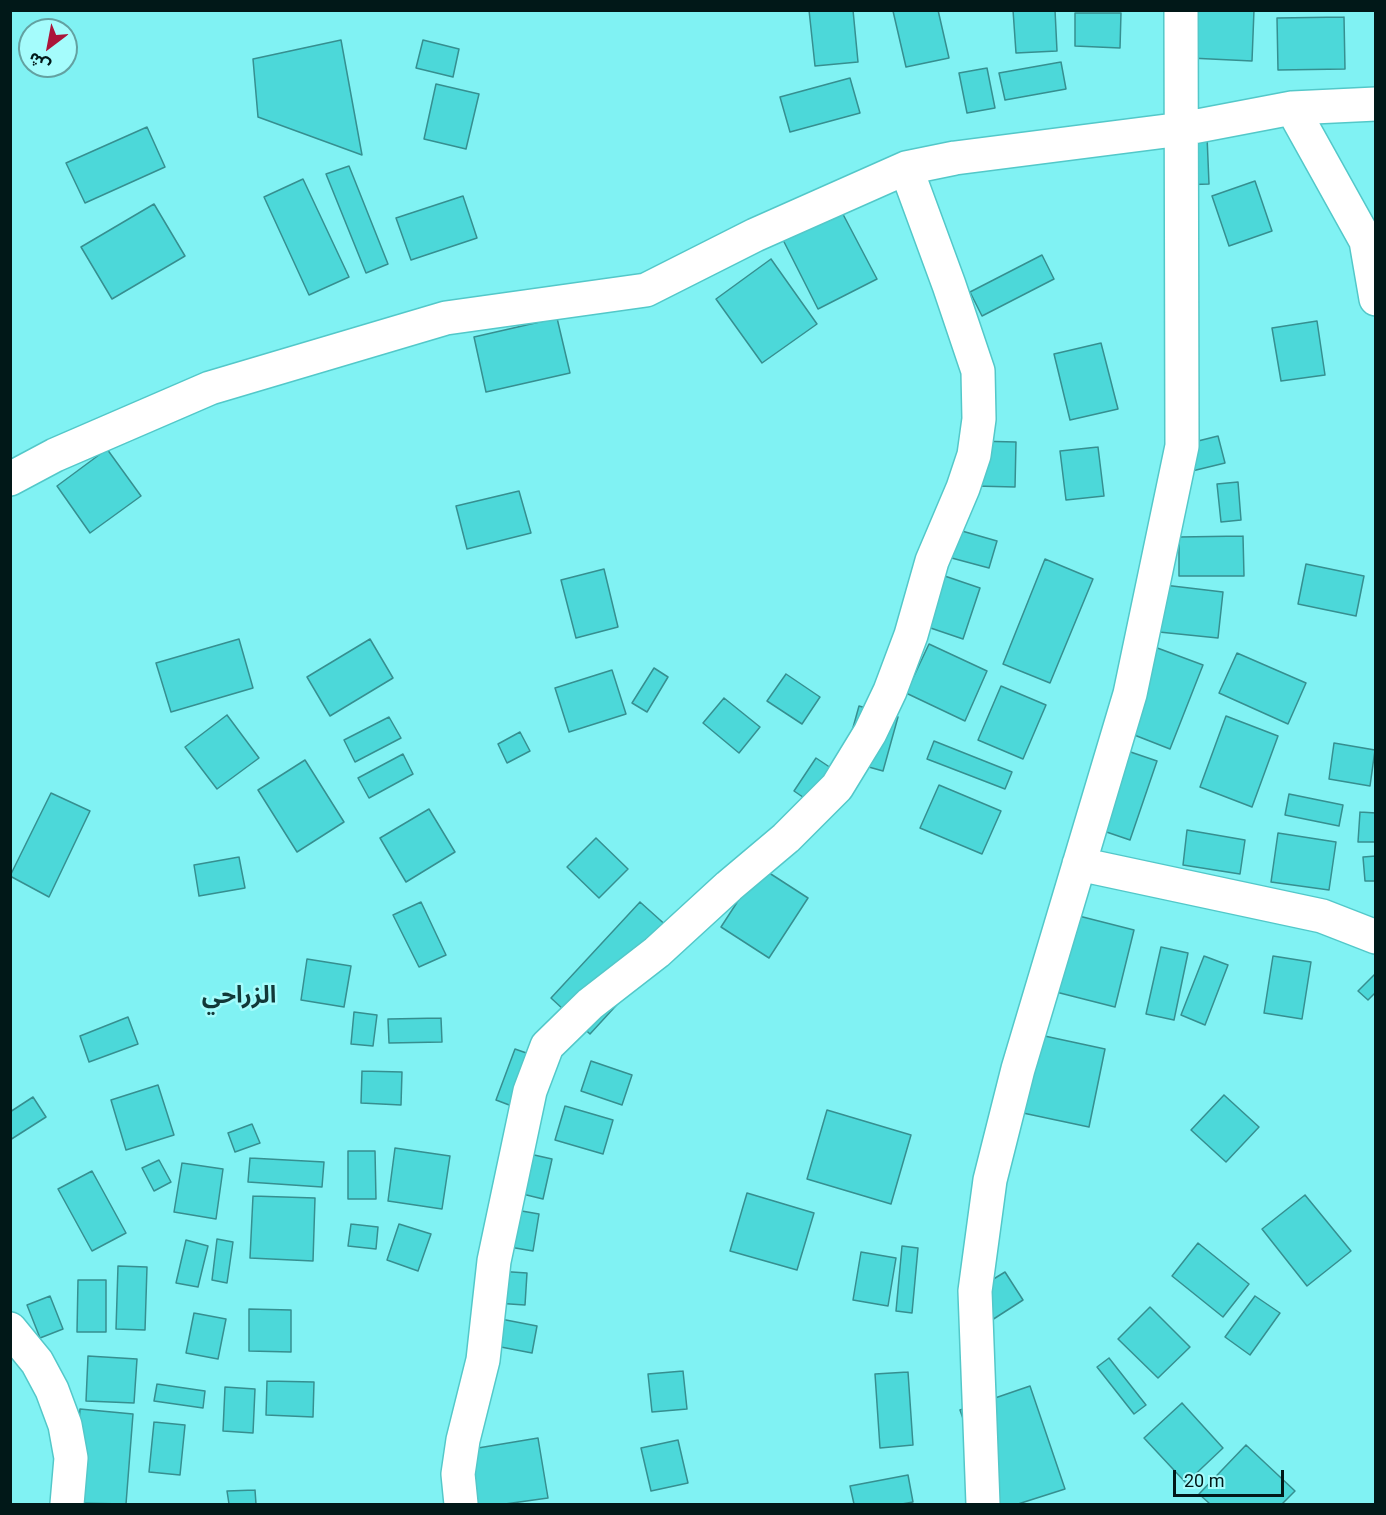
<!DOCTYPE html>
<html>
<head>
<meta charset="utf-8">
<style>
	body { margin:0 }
	#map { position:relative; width:1386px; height:1515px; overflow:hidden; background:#80f2f3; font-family:Roboto,"Noto Sans Arabic",sans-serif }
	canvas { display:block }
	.frame { position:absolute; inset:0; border:12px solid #011818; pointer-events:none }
	.north { position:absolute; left:18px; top:18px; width:60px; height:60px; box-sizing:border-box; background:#a5fcfc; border:2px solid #63a1a1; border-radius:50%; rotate:212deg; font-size:16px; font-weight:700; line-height:24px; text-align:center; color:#011818 }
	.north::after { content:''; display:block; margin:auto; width:21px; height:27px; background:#ab1539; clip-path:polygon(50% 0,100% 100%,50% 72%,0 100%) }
	.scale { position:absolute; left:1173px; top:1470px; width:111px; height:27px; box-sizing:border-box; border:3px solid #011818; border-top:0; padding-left:8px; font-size:18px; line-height:21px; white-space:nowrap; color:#011818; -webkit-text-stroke:4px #a5fcfc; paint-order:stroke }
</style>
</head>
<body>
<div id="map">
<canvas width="1386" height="1515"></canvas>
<div class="frame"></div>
<div class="north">ش</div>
<div class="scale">20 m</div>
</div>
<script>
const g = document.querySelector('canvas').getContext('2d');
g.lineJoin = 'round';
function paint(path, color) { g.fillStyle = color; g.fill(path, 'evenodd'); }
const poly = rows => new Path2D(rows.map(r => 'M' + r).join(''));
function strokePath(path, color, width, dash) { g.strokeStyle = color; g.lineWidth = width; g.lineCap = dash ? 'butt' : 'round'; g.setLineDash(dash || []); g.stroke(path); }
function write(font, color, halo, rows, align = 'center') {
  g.font = font + ' Roboto,"Noto Sans Arabic",sans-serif'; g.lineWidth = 5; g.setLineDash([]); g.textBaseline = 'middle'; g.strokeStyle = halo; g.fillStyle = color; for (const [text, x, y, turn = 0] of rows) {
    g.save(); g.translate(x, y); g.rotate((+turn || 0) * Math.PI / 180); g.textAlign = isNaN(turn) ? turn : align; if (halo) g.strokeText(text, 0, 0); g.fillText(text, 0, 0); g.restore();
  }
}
const building = poly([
	[809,10,853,10,858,62,815,66,809,10],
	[938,10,949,58,906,67,893,11,938,10],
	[1013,10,1055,10,1057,51,1016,53,1013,10],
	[1192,10,1254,10,1252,61,1190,58,1192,10],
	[1075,13,1121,13,1120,48,1075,46,1075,13],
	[1344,17,1345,69,1278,70,1277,18,1344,17],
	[341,40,362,155,258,117,253,59,341,40],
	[423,40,459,49,453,77,416,68,423,40],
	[1061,62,1066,89,1005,100,999,73,1061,62],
	[987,68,995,108,967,113,959,73,987,68],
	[850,78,860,113,790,132,780,97,850,78],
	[436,84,479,94,466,149,424,139,436,84],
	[147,127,165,167,85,203,66,163,147,127],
	[1207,136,1209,184,1179,185,1177,137,1207,136],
	[349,166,388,264,366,273,326,174,349,166],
	[303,179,349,277,309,295,264,197,303,179],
	[1255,181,1272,231,1229,246,1212,196,1255,181],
	[463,196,477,238,411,260,396,218,463,196],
	[835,199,877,279,818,309,777,228,835,199],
	[154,204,185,256,112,299,81,247,154,204],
	[1042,255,1054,279,982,316,970,292,1042,255],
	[771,259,817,324,762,363,716,299,771,259],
	[557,318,570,373,486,392,474,337,557,318],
	[1317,321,1325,375,1281,381,1272,328,1317,321],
	[1101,343,1118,409,1070,420,1054,354,1101,343],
	[1218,436,1225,463,1188,472,1182,445,1218,436],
	[975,441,1016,442,1015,487,975,486,975,441],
	[1098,447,1104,496,1066,500,1060,451,1098,447],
	[107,449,141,496,90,533,57,486,107,449],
	[1238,482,1241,520,1221,522,1217,484,1238,482],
	[519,491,531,533,467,549,456,506,519,491],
	[941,525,997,541,989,568,933,553,941,525],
	[1243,536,1244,576,1179,576,1179,537,1243,536],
	[1045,559,1093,579,1050,683,1003,664,1045,559],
	[1306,564,1364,576,1356,616,1298,604,1306,564],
	[604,569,618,627,576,638,561,580,604,569],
	[927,570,980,588,963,639,910,621,927,570],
	[1164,585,1223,592,1218,638,1159,632,1164,585],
	[239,639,253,688,171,712,156,663,239,639],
	[370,639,393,678,330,716,307,677,370,639],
	[929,644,987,671,965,721,906,693,929,644],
	[1152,646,1203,665,1170,749,1119,729,1152,646],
	[1237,653,1306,683,1288,724,1219,693,1237,653],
	[654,668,668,677,647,712,632,703,654,668],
	[612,670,626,714,569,732,555,688,612,670],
	[786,674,820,697,802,724,767,701,786,674],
	[1001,686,1046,705,1023,759,978,740,1001,686],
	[724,698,760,727,739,753,703,723,724,698],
	[859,706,898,717,883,771,844,760,859,706],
	[227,715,259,758,217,789,185,747,227,715],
	[1226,716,1278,736,1252,807,1200,787,1226,716],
	[389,717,401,738,355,762,344,740,389,717],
	[520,732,530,751,507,763,498,744,520,732],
	[934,741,1012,772,1005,789,927,759,934,741],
	[1334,743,1375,750,1370,786,1329,779,1334,743],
	[1110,745,1157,761,1130,840,1083,824,1110,745],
	[403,754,413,774,369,798,358,778,403,754],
	[816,758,852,782,829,815,794,791,816,758],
	[305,760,344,822,297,852,258,790,305,760],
	[939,785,1001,811,982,854,920,828,939,785],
	[51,793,90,811,49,897,10,876,51,793],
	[1289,794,1343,805,1339,826,1285,815,1289,794],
	[429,809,455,852,406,882,380,838,429,809],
	[1360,812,1376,813,1376,842,1358,842,1360,812],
	[1187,830,1245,840,1240,874,1183,865,1187,830],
	[1278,833,1336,842,1329,890,1271,882,1278,833],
	[596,838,628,869,599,898,567,867,596,838],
	[1376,856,1376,881,1365,881,1363,857,1376,856],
	[239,857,245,888,199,896,194,865,239,857],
	[760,867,808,898,769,958,721,927,760,867],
	[421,902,446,955,419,967,393,915,421,902],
	[640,902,679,937,590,1034,551,998,640,902],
	[1075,915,1134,930,1115,1007,1056,992,1075,915],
	[1161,947,1188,953,1174,1020,1146,1014,1161,947],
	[1204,956,1228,965,1205,1025,1181,1015,1204,956],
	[1273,956,1311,962,1302,1019,1264,1013,1273,956],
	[307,959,351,966,344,1007,301,1000,307,959],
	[1376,973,1376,992,1368,1000,1358,991,1376,973],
	[354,1012,377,1015,373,1046,351,1044,354,1012],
	[128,1017,138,1044,89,1062,80,1036,128,1017],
	[441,1018,442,1042,389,1043,388,1019,441,1018],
	[1040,1035,1105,1049,1089,1127,1023,1113,1040,1035],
	[515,1049,552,1062,533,1114,496,1100,515,1049],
	[591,1061,632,1075,622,1105,581,1091,591,1061],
	[362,1071,402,1072,401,1105,361,1103,362,1071],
	[158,1085,174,1135,126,1150,111,1100,158,1085],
	[1224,1095,1259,1127,1226,1162,1191,1130,1224,1095],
	[33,1097,46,1117,10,1140,10,1112,33,1097],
	[565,1106,613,1120,603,1154,555,1140,565,1106],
	[827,1110,911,1135,891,1204,807,1179,827,1110],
	[252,1124,260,1143,235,1152,228,1133,252,1124],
	[395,1148,450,1156,442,1209,388,1201,395,1148],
	[512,1150,552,1159,543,1199,502,1189,512,1150],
	[348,1151,375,1151,376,1199,348,1199,348,1151],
	[250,1158,324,1162,322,1187,248,1182,250,1158],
	[159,1160,171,1182,154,1191,142,1168,159,1160],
	[182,1163,223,1169,216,1219,174,1212,182,1163],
	[92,1171,126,1233,92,1251,58,1189,92,1171],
	[747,1193,814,1213,797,1270,730,1251,747,1193],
	[1305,1195,1351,1251,1307,1286,1262,1229,1305,1195],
	[253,1196,315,1198,313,1261,250,1258,253,1196],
	[493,1206,539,1214,533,1251,486,1243,493,1206],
	[351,1224,378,1227,376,1249,348,1246,351,1224],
	[399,1224,431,1234,418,1271,387,1260,399,1224],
	[217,1239,233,1242,227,1283,212,1280,217,1239],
	[186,1240,208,1246,198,1287,176,1283,186,1240],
	[1198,1243,1249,1284,1223,1317,1172,1276,1198,1243],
	[902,1246,918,1248,912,1313,896,1311,902,1246],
	[861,1252,896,1258,888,1306,853,1300,861,1252],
	[118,1266,147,1267,145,1330,116,1329,118,1266],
	[482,1270,527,1273,525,1305,480,1302,482,1270],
	[1005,1272,1023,1300,992,1320,974,1291,1005,1272],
	[78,1280,106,1280,106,1332,77,1332,78,1280],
	[50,1296,63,1329,40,1338,27,1305,50,1296],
	[1255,1296,1280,1313,1250,1355,1225,1337,1255,1296],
	[1150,1307,1190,1347,1158,1378,1118,1339,1150,1307],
	[249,1309,291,1310,291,1352,249,1351,249,1309],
	[194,1313,226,1319,218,1359,186,1353,194,1313],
	[480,1315,537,1326,532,1353,475,1342,480,1315],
	[88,1356,137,1359,134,1403,86,1401,88,1356],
	[1109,1358,1146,1405,1134,1414,1097,1367,1109,1358],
	[683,1371,687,1409,652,1412,648,1374,683,1371],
	[908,1372,913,1445,880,1448,875,1374,908,1372],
	[267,1381,314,1382,313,1417,266,1415,267,1381],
	[157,1384,205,1391,203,1408,154,1401,157,1384],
	[1030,1386,1065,1489,1018,1504,993,1504,960,1410,1030,1386],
	[225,1387,255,1389,253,1433,223,1431,225,1387],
	[1182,1403,1223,1448,1186,1483,1144,1438,1182,1403],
	[80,1409,133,1414,126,1504,73,1503,80,1409],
	[154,1422,185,1425,180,1475,149,1472,154,1422],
	[538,1438,548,1498,505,1504,474,1504,466,1450,538,1438],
	[678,1440,688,1483,651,1491,641,1448,678,1440],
	[1246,1445,1295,1491,1282,1504,1210,1504,1199,1494,1246,1445],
	[908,1475,913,1502,902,1504,854,1504,850,1486,908,1475],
	[255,1490,256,1504,229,1504,227,1491,255,1490]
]);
const minor = poly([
	[1292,108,1366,241,1376,299],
	[10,479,55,455,210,388,446,318,646,290,755,235,906,168,955,158,1182,129,1292,108,1376,104],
	[1079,864,1322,916,1376,937],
	[10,1329,37,1362,52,1390,65,1425,71,1458,67,1504],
	[461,1504,458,1474,463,1440,483,1360,494,1261,530,1091,547,1046,590,1004,657,952,729,886,786,838,837,787,870,733,890,691,911,635,932,561,963,488,974,455,979,419,978,371,949,285,906,168],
	[983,1504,975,1291,990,1180,1018,1069,1130,694,1182,446,1181,10]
]);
const districtNames = [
	["الزراحي",239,997]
];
paint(building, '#4cd8d9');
strokePath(building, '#368f90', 1.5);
strokePath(minor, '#53c8c9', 36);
strokePath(minor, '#fff', 33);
write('bold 24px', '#123838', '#a5fcfc', districtNames);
</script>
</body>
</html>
